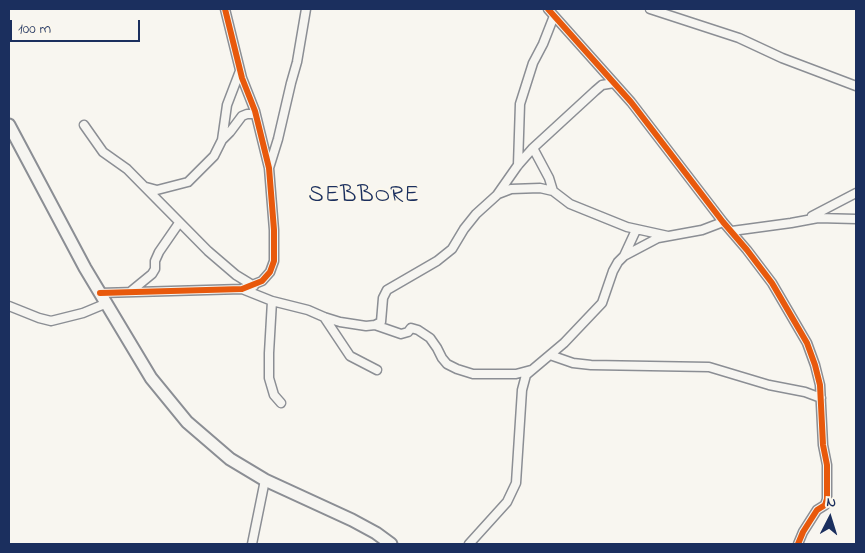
<!DOCTYPE html>
<html>
<head>
<meta charset="utf-8">
<style>
	body { margin:0 }
	#map { position:relative; width:865px; height:553px; overflow:hidden; background:#f8f6f0; font-family:"Indie Flower",sans-serif }
	canvas { display:block }
	.frame { position:absolute; inset:0; border:10px solid #1b2f5e; pointer-events:none }
	.north { position:absolute; left:805px; top:493px; width:50px; height:50px; -webkit-text-stroke:4px #fbf7ec; paint-order:stroke; rotate:5deg; font-size:14px; font-weight:700; line-height:20px; text-align:center; color:#1b2f5e }
	.north::after { content:''; display:block; margin:auto; width:18px; height:22px; background:#1b2f5e; clip-path:polygon(50% 0,100% 100%,50% 72%,0 100%) }
	.scale { position:absolute; left:10px; top:20px; width:130px; height:22px; box-sizing:border-box; border:2px solid #1b2f5e; border-top:0; padding-left:6px; font-size:15px; line-height:18px; white-space:nowrap; color:#1b2f5e; -webkit-text-stroke:4px #fbf7ec; paint-order:stroke }
</style>
</head>
<body>
<div id="map">
<canvas width="865" height="553"></canvas>
<div class="frame"></div>
<div class="north">N</div>
<div class="scale">100 m</div>
</div>
<script>
const g = document.querySelector('canvas').getContext('2d');
g.lineJoin = 'round';
const poly = rows => new Path2D(rows.map(r => 'M' + r).join(''));
function strokePath(path, color, width, dash) { g.strokeStyle = color; g.lineWidth = width; g.lineCap = dash ? 'butt' : 'round'; g.setLineDash(dash || []); g.stroke(path); }
function write(font, color, halo, rows, align = 'center') {
  g.font = font + ' "Indie Flower",sans-serif'; g.lineWidth = 4; g.setLineDash([]); g.textBaseline = 'middle'; g.strokeStyle = halo; g.fillStyle = color; for (const [text, x, y, turn = 0] of rows) {
    g.save(); g.translate(x, y); g.rotate((+turn || 0) * Math.PI / 180); g.textAlign = isNaN(turn) ? turn : align; if (halo) g.strokeText(text, 0, 0); g.fillText(text, 0, 0); g.restore();
  }
}
const street = poly([
	[548,9,631,102,723,222,747,250,772,283,807,343,815,365,820,385,823,445,827,465,827,499,825,505,817,510,803,532,798,544],
	[650,9,739,38,782,58,856,86],
	[84,125,103,152,127,169,208,251,236,275,254,286],
	[222,140,230,132,242,116,247,114,255,114],
	[533,148,549,178,553,191],
	[518,165,520,104,533,63,543,44,554,16],
	[269,168,278,139,291,83,297,62,306,9],
	[146,187,157,190,188,182,214,156,222,140,227,105,240,71],
	[498,194,511,189,540,188,553,191,570,204,627,227,668,236],
	[812,216,856,193],
	[732,231,791,223,818,218,856,219],
	[624,256,658,238,702,230,723,222],
	[242,289,272,301,308,310,324,317,340,322,366,326,375,325,401,334,408,332,411,328,418,330,430,338,437,348,442,358,447,364,457,369,473,374,516,374,531,370],
	[130,292,152,274,155,269,155,261,159,252,179,223],
	[100,293,242,289,262,281,270,272,274,261,274,230,269,168,255,111,242,78,225,9],
	[272,301,269,353,269,378,274,395,281,403],
	[9,306,39,318,51,321,83,313,107,303],
	[324,317,350,356,377,370],
	[375,325,381,322,383,298,387,290,437,261,452,249,464,229,476,214,497,195,518,165,533,148,595,91,602,85,614,83],
	[550,355,573,363,591,365,709,367,769,385,805,392,821,398],
	[252,544,265,480],
	[469,544,507,502,516,483,522,390,526,375,564,343,602,303,613,271,618,262,624,256,636,230]
]);
const secondary = poly([
	[9,125,85,268,151,378,187,422,230,459,265,480,352,520,376,533,391,544]
]);
const cycleway = poly([
	[548,9,631,102,723,222,747,250,772,283,807,343,815,365,820,385,823,445,827,465,827,499,825,505,817,510,803,532,798,544],
	[100,293,242,289,262,281,270,272,274,261,274,230,269,168,255,111,242,78,225,9]
]);
const quarterNames = [
	["SEBBORE",364,197]
];
strokePath(street, '#8b8e94', 11);
strokePath(secondary, '#8b8e94', 15);
strokePath(street, '#f6f5f1', 8);
strokePath(secondary, '#f6f5f1', 11);
strokePath(cycleway, '#e8590c', 6);
g.letterSpacing = '1px';
write('24px', '#1b2f5e', '#fbf7ec', quarterNames);
g.letterSpacing = '0px';
</script>
</body>
</html>
